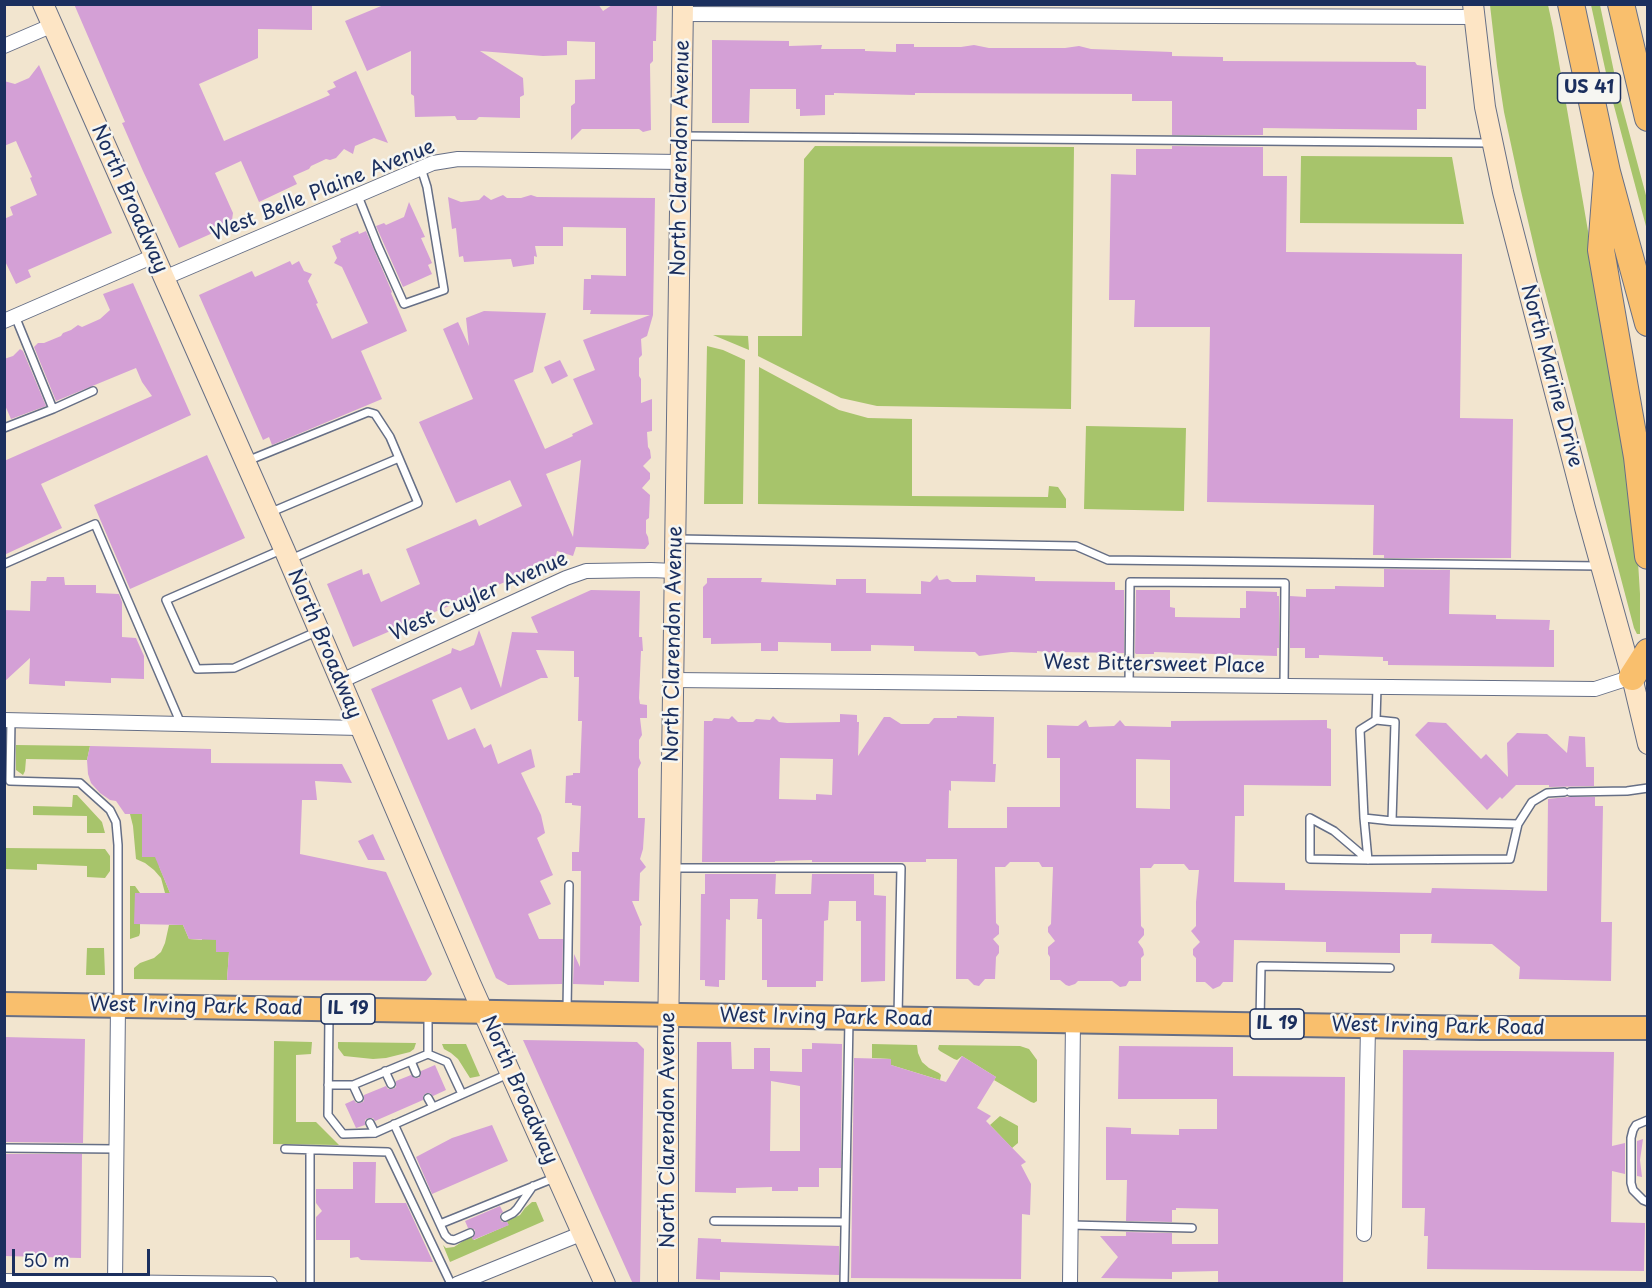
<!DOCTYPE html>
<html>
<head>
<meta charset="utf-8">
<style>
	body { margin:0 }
	#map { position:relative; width:1652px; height:1288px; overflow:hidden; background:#f2e5cf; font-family:"Playpen Sans",sans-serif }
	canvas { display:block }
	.frame { position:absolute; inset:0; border:6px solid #1b2f5e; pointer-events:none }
	.scale { position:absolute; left:12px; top:1249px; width:138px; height:27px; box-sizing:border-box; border:3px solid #1b2f5e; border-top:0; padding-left:8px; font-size:18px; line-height:21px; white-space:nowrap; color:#1b2f5e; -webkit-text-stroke:4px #f6f6f2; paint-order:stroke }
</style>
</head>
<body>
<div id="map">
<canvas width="1652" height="1288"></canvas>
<div class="frame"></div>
<div class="scale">50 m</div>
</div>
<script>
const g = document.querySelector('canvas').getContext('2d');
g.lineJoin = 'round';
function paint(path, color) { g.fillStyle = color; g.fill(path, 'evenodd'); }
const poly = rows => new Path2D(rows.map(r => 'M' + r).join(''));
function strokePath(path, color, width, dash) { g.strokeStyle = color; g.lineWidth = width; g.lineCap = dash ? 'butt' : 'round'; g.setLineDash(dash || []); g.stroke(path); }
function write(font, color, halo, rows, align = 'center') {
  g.font = font + ' "Playpen Sans",sans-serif'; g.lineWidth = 5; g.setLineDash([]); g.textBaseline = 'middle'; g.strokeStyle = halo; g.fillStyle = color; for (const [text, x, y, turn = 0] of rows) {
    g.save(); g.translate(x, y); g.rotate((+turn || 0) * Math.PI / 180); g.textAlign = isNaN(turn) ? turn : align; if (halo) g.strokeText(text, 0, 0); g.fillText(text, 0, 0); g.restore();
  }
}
const green = poly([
	[1490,5,1548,5,1553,28,1607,341,1636,529,1640,594,1640,634,1637,634,1634,628,1540,272,1521,191,1504,112,1497,66],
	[1591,5,1600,5,1618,91,1647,199,1647,230,1610,91],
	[815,146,1074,147,1071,409,877,406,841,398,758,356,758,336,802,336,804,159],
	[1301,156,1452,157,1464,224,1300,223],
	[713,335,748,336,749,350],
	[707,346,723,350,745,360,743,504,704,504],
	[759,367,839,410,868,418,912,419,912,496,1048,497,1049,486,1058,487,1066,499,1066,508,758,504],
	[1086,426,1186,428,1184,511,1084,509],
	[16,745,90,746,87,760,26,759,25,771,23,775,16,770],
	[73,795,77,795,102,822,105,833,87,833,87,816,33,815,33,806,72,807],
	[130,814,142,814,142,857,166,857,159,866,170,893,165,893,161,878,154,870,145,863,136,859,133,826],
	[5,848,105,849,110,856,110,871,105,878,87,877,87,866,37,864,37,870,5,869],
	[130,886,135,886,140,893,140,933,139,936,130,939],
	[169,925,183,925,189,939,202,940,203,927,229,952,227,980,134,979,134,968,140,963,154,958,161,952,165,943],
	[87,948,104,948,105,975,86,975],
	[274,1041,312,1042,311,1054,296,1055,296,1122,316,1122,339,1145,273,1144],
	[338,1042,416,1043,414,1049,410,1052,386,1058,373,1059,344,1056,338,1048],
	[442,1044,466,1044,480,1076,470,1078,458,1059,451,1053,444,1049],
	[872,1044,917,1045,918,1053,922,1062,929,1068,939,1073,941,1075,940,1080,891,1065,891,1059,872,1058],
	[939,1045,1020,1046,1029,1049,1037,1060,1037,1101,1034,1103,1031,1102,994,1080,996,1077,962,1056,957,1060,954,1059,940,1051,938,1049],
	[1000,1116,1018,1126,1018,1143,1012,1148,990,1125],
	[532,1202,536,1202,544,1221,450,1262,443,1245,446,1248,454,1247,471,1236,474,1240,508,1225,507,1221,520,1215,525,1208]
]);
const building = poly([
	[74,4,312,4,312,30,258,29,258,58,199,84,224,141,330,95,327,91,336,87,333,82,356,71,388,143,374,138,355,146,353,154,344,149,336,158,330,160,326,159,311,166,309,169,293,176,297,184,259,202,241,161,215,173,233,213,232,220,213,227,215,232,179,248,143,171,122,123,125,122],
	[386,4,598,4,603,11,612,5,649,4,657,6,656,41,653,41,653,61,650,64,651,130,643,132,639,129,582,129,571,140,571,106,575,103,575,80,595,79,595,42,567,41,567,55,543,56,480,51,523,78,524,95,520,97,520,118,479,117,476,120,457,120,455,116,415,117,414,96,411,94,411,51,367,71,345,21],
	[712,40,789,41,789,46,822,45,821,49,865,49,865,51,896,52,896,44,914,44,914,47,961,47,974,45,989,48,1065,48,1079,46,1091,49,1172,52,1172,56,1223,57,1223,61,1415,62,1417,65,1426,66,1426,109,1417,109,1417,130,1263,128,1263,135,1172,135,1172,101,1132,101,1132,94,915,93,915,95,834,93,834,95,825,95,825,115,800,116,800,109,796,109,796,89,750,89,749,123,712,123],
	[39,65,112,233,28,270,31,277,16,284,4,259,4,219,13,215,10,207,37,195,30,178,32,177,16,141,4,146,4,81,15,84,29,78],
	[1172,146,1263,147,1263,176,1287,176,1286,252,1462,254,1460,418,1513,419,1511,558,1384,558,1384,555,1373,555,1374,505,1207,502,1210,327,1134,327,1135,300,1109,300,1111,174,1136,175,1136,149,1172,149],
	[484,195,491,200,503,195,507,198,521,198,531,195,537,197,655,198,653,315,647,336,641,339,642,355,639,358,639,376,641,379,641,403,652,399,652,431,647,432,648,447,650,450,651,458,643,466,650,473,650,479,642,488,650,495,649,518,646,520,646,533,648,537,649,544,645,549,576,547,573,556,557,551,555,560,535,569,532,567,515,574,512,579,353,647,327,584,362,569,363,575,369,573,381,602,420,584,406,549,476,519,479,526,522,506,510,480,456,503,419,422,473,399,443,329,458,322,469,346,466,318,484,311,546,313,533,372,514,380,545,449,573,436,572,434,593,424,573,379,595,370,583,340,650,315,590,314,591,310,583,310,584,279,591,279,591,275,626,276,626,228,563,227,563,246,535,246,537,257,534,256,534,264,513,267,511,259,464,262,463,256,459,257,456,228,452,229,448,197,461,202,479,200],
	[581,460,573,537,546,474],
	[409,202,425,237,421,238,432,263,428,265,432,274,403,287,376,226,384,223,386,225,404,217],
	[358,231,359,234,366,231,392,292,391,293,407,331,361,351,382,399,272,445,269,437,263,440,199,295,252,271,255,277,290,261,292,265,299,261,304,271,312,274,308,281,318,303,316,304,332,339,368,323,342,267,334,263,337,258,332,246,341,242,340,239],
	[133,283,191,415,41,484,62,528,4,555,4,461,152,396,142,382,136,368,56,401,34,347,38,343,44,343,61,336,63,333,71,330,78,325,82,327,100,319,110,310,103,294],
	[20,349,23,351,46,406,11,419,4,403,4,359,13,356],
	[560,360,568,376,552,384,544,367],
	[207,455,245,538,130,589,94,505],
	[1384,569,1450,570,1449,614,1496,615,1496,619,1550,620,1549,630,1554,630,1554,667,1388,665,1388,661,1383,661,1383,657,1319,655,1319,658,1305,658,1305,648,1290,648,1290,596,1306,597,1306,589,1335,589,1335,586,1384,587],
	[937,575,939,580,948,579,952,582,976,582,976,575,1035,577,1035,581,1115,582,1115,590,1124,590,1124,653,1056,652,1056,653,1037,651,1037,653,1011,652,979,656,975,652,914,651,914,646,871,645,871,651,831,651,831,643,778,642,778,651,761,651,761,643,711,644,711,638,703,638,703,587,707,583,707,578,762,578,761,582,836,585,836,579,866,579,866,593,921,594,921,581,930,582],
	[47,577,64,577,65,585,96,585,96,593,119,594,122,602,122,637,136,638,144,656,144,679,111,678,111,683,65,681,65,686,29,684,30,658,4,682,4,610,30,611,31,581,46,581],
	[591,590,640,591,639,637,642,637,643,651,641,651,639,698,640,704,647,705,647,718,640,718,642,735,639,740,639,758,641,763,638,769,638,818,645,818,643,849,640,859,646,867,640,873,639,901,632,901,642,925,640,926,639,982,604,981,604,985,573,984,574,954,580,967,581,871,572,871,572,852,579,852,581,806,572,805,572,803,565,803,566,776,573,775,573,773,580,773,582,721,578,721,579,677,574,677,574,651,536,650,548,678,541,678,471,710,461,687,432,700,448,740,475,728,484,748,491,744,498,764,531,749,535,767,521,773,541,815,545,833,537,838,553,875,540,881,551,904,528,914,539,939,563,939,562,984,508,985,496,978,371,689,451,653,452,648,460,651,474,645,479,630,501,688,512,632,538,633,531,617],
	[1136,590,1170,590,1170,607,1175,608,1175,617,1240,618,1240,608,1246,608,1246,591,1277,592,1277,596,1279,596,1279,648,1277,648,1277,656,1154,652,1154,654,1136,654,1135,653],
	[840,714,857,715,857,722,859,722,858,756,884,717,890,717,901,724,929,724,934,718,957,718,957,716,994,717,993,764,996,764,995,782,951,781,951,791,949,790,948,828,1007,828,1007,807,1060,807,1060,758,1047,758,1047,725,1078,726,1086,720,1089,727,1114,726,1120,720,1125,726,1171,727,1171,721,1327,720,1327,728,1331,729,1331,786,1244,785,1244,816,1235,816,1234,882,1285,883,1285,890,1431,893,1432,888,1547,891,1548,799,1567,797,1595,797,1595,806,1603,806,1601,922,1612,922,1611,981,1519,979,1520,967,1492,944,1431,943,1432,934,1400,934,1400,953,1326,952,1326,942,1234,940,1233,982,1223,982,1220,986,1213,989,1205,982,1196,982,1196,958,1193,955,1193,949,1200,942,1191,931,1196,926,1196,902,1199,870,1189,870,1184,864,1154,864,1151,868,1140,868,1141,926,1144,929,1144,935,1138,942,1143,949,1144,955,1141,958,1141,981,1129,981,1126,986,1120,987,1112,981,1078,981,1075,984,1069,986,1066,985,1060,980,1050,980,1050,957,1048,954,1048,947,1055,941,1048,932,1048,927,1051,924,1053,867,1042,867,1039,862,1010,862,1005,867,995,867,996,923,999,926,999,934,993,939,999,946,999,953,996,957,995,979,985,979,979,986,974,985,968,979,956,979,957,859,926,859,926,862,812,862,812,860,775,861,775,862,702,862,704,721,712,721,714,718,729,719,732,716,738,722,753,722,756,719,770,720,773,716,779,722,787,723,840,722],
	[780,758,833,759,832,795,816,794,816,800,779,799],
	[1136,759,1170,760,1170,809,1136,808],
	[1428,722,1446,723,1481,759,1486,754,1508,777,1507,743,1517,733,1547,734,1567,753,1569,736,1585,737,1586,767,1594,767,1594,786,1549,787,1549,785,1516,785,1502,799,1500,797,1487,810,1415,735],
	[90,746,211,749,211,763,342,764,352,783,315,781,317,800,302,800,300,854,386,872,432,974,426,981,227,980,229,952,216,952,216,940,189,939,183,925,134,924,135,893,170,893,155,857,142,857,142,814,125,814,116,801,110,800,100,793,91,783,88,774,87,760],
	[373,834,385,860,368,860,358,841],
	[705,874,776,874,775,894,811,894,812,874,874,874,874,895,886,896,885,981,861,982,861,921,856,921,856,901,829,901,828,920,824,921,823,981,816,981,816,987,767,987,767,980,762,980,762,919,757,919,758,899,730,899,730,920,726,919,725,980,719,980,719,987,705,986,705,980,700,980,701,894,705,894],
	[4,1037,85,1039,83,1143,4,1142],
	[523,1040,637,1042,644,1049,640,1284,633,1284],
	[697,1042,731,1042,732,1069,754,1069,754,1048,770,1048,770,1071,802,1072,802,1049,812,1049,812,1043,842,1044,841,1168,819,1168,819,1187,798,1187,798,1191,772,1191,772,1187,736,1188,736,1193,695,1192],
	[771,1081,800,1086,800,1151,770,1151],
	[1119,1046,1233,1047,1233,1076,1345,1077,1343,1284,1218,1284,1218,1271,1172,1272,1172,1279,1101,1278,1118,1257,1100,1236,1126,1236,1126,1232,1172,1233,1172,1244,1218,1244,1218,1209,1176,1208,1176,1210,1172,1210,1172,1222,1126,1221,1127,1180,1106,1180,1106,1127,1131,1128,1131,1134,1179,1135,1179,1129,1217,1129,1217,1099,1118,1099],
	[1403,1050,1614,1052,1612,1146,1625,1143,1625,1174,1612,1171,1611,1222,1645,1223,1644,1271,1427,1269,1428,1236,1424,1236,1425,1208,1402,1208],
	[962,1056,996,1077,977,1108,991,1116,986,1121,1026,1162,1021,1165,1031,1184,1030,1215,1022,1214,1021,1279,851,1278,854,1058,891,1059,891,1065,946,1082],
	[435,1065,446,1090,433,1096,430,1093,426,1093,423,1096,423,1100,375,1121,373,1118,368,1118,365,1120,365,1125,356,1128,345,1104,354,1100,356,1103,361,1103,364,1101,364,1095,386,1086,388,1089,393,1089,396,1087,396,1081,411,1075,415,1078,419,1078,421,1074,421,1071],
	[492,1125,508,1161,432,1194,416,1157,452,1138],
	[1643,1139,1640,1160,1642,1177,1637,1176,1637,1141],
	[4,1154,82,1154,81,1258,4,1256],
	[353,1162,376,1162,375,1203,406,1203,433,1262,361,1260,358,1257,350,1258,350,1240,316,1240,316,1217,322,1211,316,1203,316,1189,353,1189],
	[500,1206,503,1212,500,1214,500,1219,502,1222,507,1222,509,1225,473,1240,472,1238,475,1234,475,1230,471,1228,468,1228,465,1221],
	[698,1238,721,1239,721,1242,839,1246,839,1275,720,1272,720,1280,696,1279]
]);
const lane = poly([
	[682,136,1490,143],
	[358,196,378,246,404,304,444,290,427,187,421,168],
	[15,316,53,409],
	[4,428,53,409,93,391],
	[247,461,368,412,375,414,390,437,418,503,291,559],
	[269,513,399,458],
	[678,539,1076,546,1108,560,1600,566],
	[281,550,166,600,197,669,234,668,316,632],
	[4,564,95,524,181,724],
	[1129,685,1130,582,1285,583,1284,686],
	[11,720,10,781,80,783,110,810,116,822,118,845,118,1003],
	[1376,720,1377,687],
	[1570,792,1627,791,1648,788],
	[1364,818,1392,821,1518,824,1532,802,1547,793,1564,792],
	[1368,860,1334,831,1310,818,1310,859,1368,860,1510,859,1518,824],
	[1368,860,1364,818,1360,730,1376,720,1395,722,1392,821],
	[673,868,901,868,898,1016],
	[567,1010,569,885],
	[329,1014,328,1115,343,1134,375,1133,508,1074],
	[1260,1022,1261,966,1390,968],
	[428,1054,447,1062,462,1094],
	[411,1061,416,1073],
	[385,1071,391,1084],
	[328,1085,353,1085,428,1054,428,1015],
	[353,1085,359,1098],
	[428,1098,433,1107],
	[1648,1120,1636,1125,1633,1130,1631,1138,1631,1183,1633,1190,1643,1200,1648,1202],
	[370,1123,375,1133],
	[394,1124,445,1235,449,1239,454,1240,470,1233],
	[4,1148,116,1149],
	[285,1149,388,1152,451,1284],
	[310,1150,310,1284],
	[505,1217,513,1213,517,1209,533,1186],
	[714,1221,845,1222],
	[440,1224,554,1178],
	[1071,1225,1192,1228],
	[844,1284,849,1020]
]);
const street = poly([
	[683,14,1474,17],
	[4,46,53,25],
	[164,278,433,163,458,159,680,162],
	[4,321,154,256],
	[673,680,1595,689,1632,677],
	[341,681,566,578,586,571,651,570,675,571],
	[4,720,360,728],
	[1364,1234,1368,1026],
	[4,1281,270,1284],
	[115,1284,118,1006],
	[457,1284,583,1233],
	[1070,1284,1073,1021]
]);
const secondary = poly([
	[43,4,284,549,471,985,605,1284],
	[1473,4,1485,107,1503,192,1585,508,1632,677,1648,744],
	[668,1284,668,1039,683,4]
]);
const primary = poly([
	[4,1004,1481,1028,1648,1028]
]);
const highway = poly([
	[1571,4,1607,172,1648,323],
	[1621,4,1648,118],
	[1607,172,1601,250,1637,457,1648,556],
	[1632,677,1648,652]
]);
const shields = [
	[1589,88,63],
	[348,1009,54],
	[1277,1024,54]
];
const shieldNames = [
	["US 41",1589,88],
	["IL 19",348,1009],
	["IL 19",1277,1024]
];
const streetNames = [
	["North Clarendon Avenue",681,158,-89],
	["West Belle Plaine Avenue",323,191,-22],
	["North Broadway",129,199,66],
	["North Marine Drive",1551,376,75],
	["West Cuyler Avenue",479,597,-24],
	["North Broadway",324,644,67],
	["North Clarendon Avenue",674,644,-89],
	["West Bittersweet Place",1154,665,1],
	["West Irving Park Road",196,1007,1],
	["West Irving Park Road",826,1018,1],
	["West Irving Park Road",1438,1027,1],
	["North Broadway",519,1090,66],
	["North Clarendon Avenue",668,1130,-90]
];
paint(green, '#a7c46b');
paint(building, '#d4a0d6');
strokePath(lane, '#666f86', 10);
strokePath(street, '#666f86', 16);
strokePath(secondary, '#666f86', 22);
strokePath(primary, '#666f86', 26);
strokePath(highway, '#666f86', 28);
strokePath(lane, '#fff', 7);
strokePath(street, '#fff', 14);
strokePath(secondary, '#fde5c5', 20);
strokePath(primary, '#f9bf6d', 22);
strokePath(highway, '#f9bf6d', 26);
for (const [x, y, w] of shields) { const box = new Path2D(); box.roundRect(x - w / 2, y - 15, w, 30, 4.5); g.fillStyle = '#f6f6f2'; g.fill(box); strokePath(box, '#1b2f5e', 1.5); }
write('bold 18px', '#1b2f5e', null, shieldNames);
write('20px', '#1b2f5e', '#f6f6f2', streetNames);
</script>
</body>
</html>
